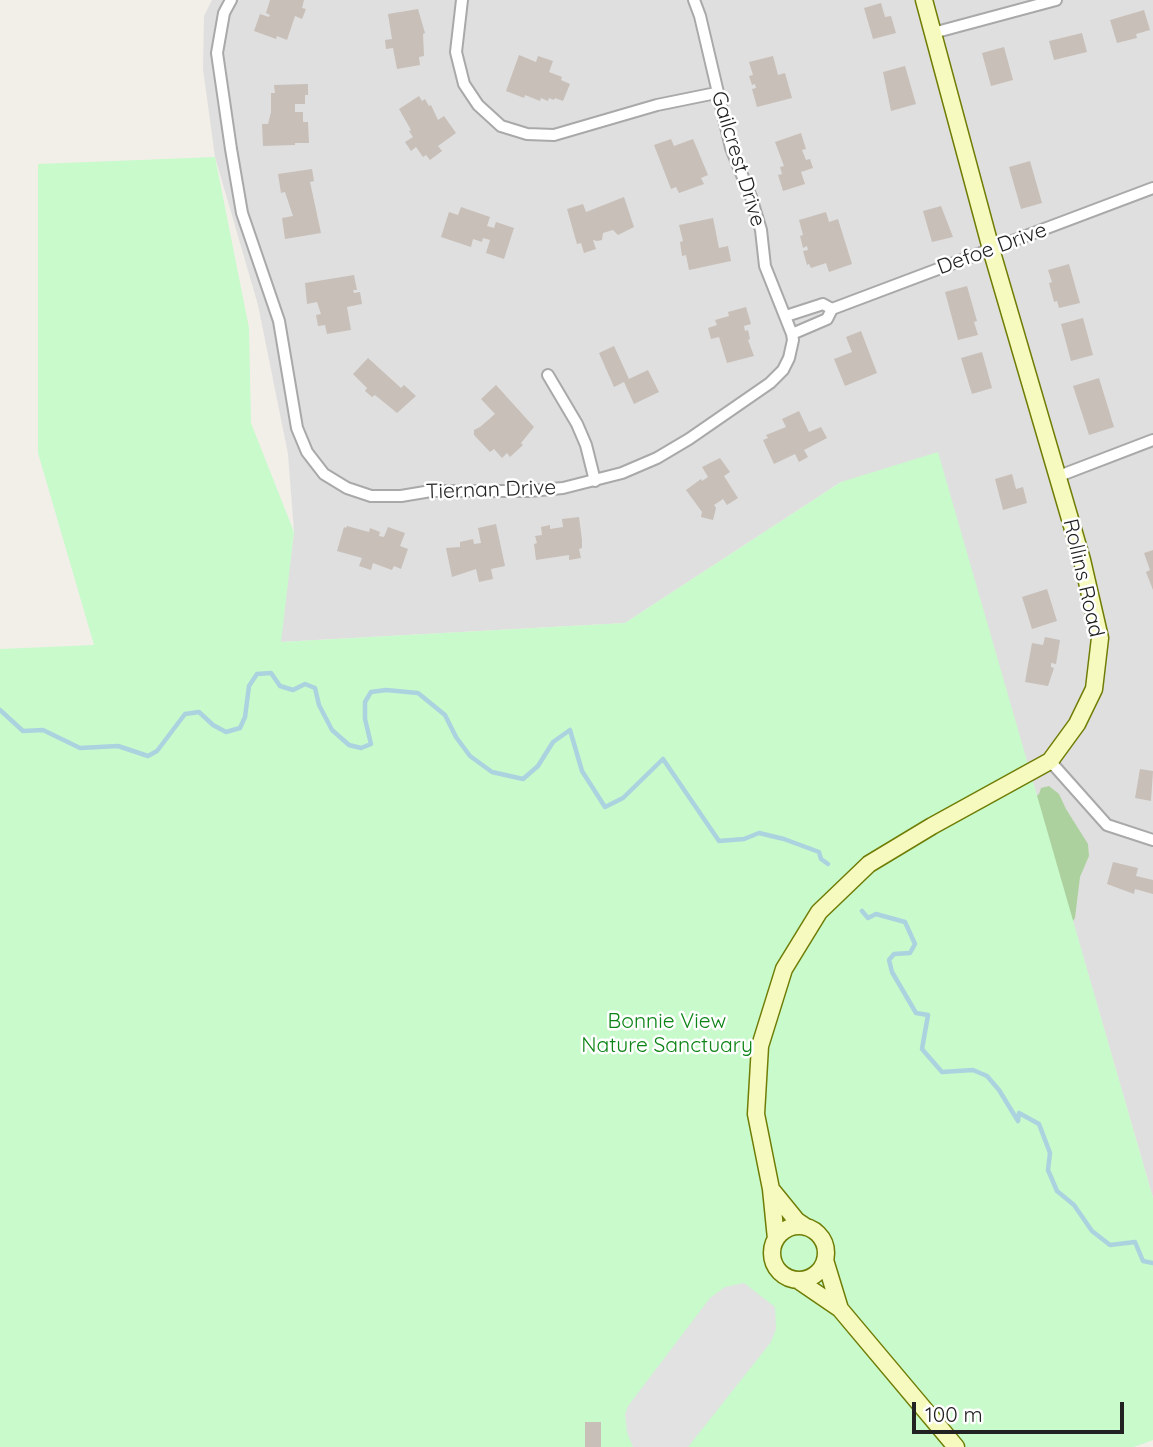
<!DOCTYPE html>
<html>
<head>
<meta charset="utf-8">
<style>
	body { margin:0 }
	#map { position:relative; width:1153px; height:1447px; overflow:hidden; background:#f2efe9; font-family:Quicksand,sans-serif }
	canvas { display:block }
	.scale { position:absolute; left:912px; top:1402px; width:212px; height:32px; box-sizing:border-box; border:4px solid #222; border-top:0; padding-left:9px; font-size:21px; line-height:24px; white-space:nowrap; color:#222; -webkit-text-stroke:5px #fff; paint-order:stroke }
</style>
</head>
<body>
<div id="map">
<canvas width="1153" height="1447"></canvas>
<div class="scale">100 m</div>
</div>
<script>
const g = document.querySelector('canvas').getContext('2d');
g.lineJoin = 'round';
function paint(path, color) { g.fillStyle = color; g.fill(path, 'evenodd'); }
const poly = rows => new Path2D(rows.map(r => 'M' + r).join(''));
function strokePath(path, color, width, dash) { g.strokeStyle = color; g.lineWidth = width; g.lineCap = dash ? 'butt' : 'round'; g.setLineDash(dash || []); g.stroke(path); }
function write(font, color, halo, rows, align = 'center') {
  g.font = font + ' Quicksand,sans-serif'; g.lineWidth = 5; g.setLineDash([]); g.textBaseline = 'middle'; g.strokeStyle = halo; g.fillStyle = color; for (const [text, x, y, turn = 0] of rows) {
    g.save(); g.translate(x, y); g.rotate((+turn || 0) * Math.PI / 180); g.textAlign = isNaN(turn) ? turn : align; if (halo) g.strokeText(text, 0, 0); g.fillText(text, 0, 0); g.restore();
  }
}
const residential = poly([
	[212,0,1153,0,1153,1198,1030,774,841,482,625,623,280,642,294,532,288,454,258,305,215,157,203,69,204,16]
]);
const forest = poly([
	[1049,786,1059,794,1066,809,1088,844,1089,856,1080,877,1075,918,1067,930,1025,806,1039,794,1041,788]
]);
const park = poly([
	[215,157,249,328,251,423,294,532,281,642,625,623,841,482,938,452,1153,1198,1153,1440,1134,1447,0,1447,0,649,94,645,38,453,38,164]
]);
const parking = poly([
	[744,1283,775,1307,776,1329,771,1342,688,1447,633,1447,627,1432,625,1414,628,1406,710,1298,725,1287]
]);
const stream = poly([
	[0,710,23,731,43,730,80,748,118,746,148,756,157,751,185,714,199,712,213,725,226,732,240,728,245,717,249,686,257,674,271,673,280,686,293,690,305,684,315,688,319,705,332,730,349,745,361,748,371,744,365,719,365,702,371,692,386,690,418,693,445,715,456,737,470,756,492,772,523,779,538,766,553,742,570,730,582,771,605,807,623,798,663,759,719,841,744,839,759,833,784,839,819,852,821,859,828,864],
	[862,911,868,918,876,914,905,922,915,944,910,953,894,954,889,960,892,972,916,1013,928,1015,922,1049,942,1072,973,1070,987,1076,999,1090,1018,1121,1019,1113,1039,1124,1050,1153,1048,1170,1057,1191,1074,1205,1092,1231,1110,1245,1135,1242,1143,1261,1153,1263]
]);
const building = poly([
	[270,0,304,0,302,8,306,9,302,19,295,16,287,40,277,36,276,39,254,31,260,14,269,17,270,15,266,13],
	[881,3,885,17,891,16,896,33,873,39,864,8],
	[418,9,425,33,423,34,424,56,419,57,420,65,397,69,393,48,386,49,385,40,392,39,388,14],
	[1144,10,1150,30,1136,34,1137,38,1117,43,1110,20],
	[1082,33,1087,52,1054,60,1049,41],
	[1004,47,1013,80,991,86,982,53],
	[519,55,536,62,538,56,553,61,549,72,562,77,561,80,570,84,563,101,555,98,554,100,549,98,548,101,541,98,540,101,525,95,524,98,506,91],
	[773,56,778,75,785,73,792,98,757,107,752,89,756,88,755,84,752,85,749,76,753,75,749,62],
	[905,66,916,104,891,111,883,72],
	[308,84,308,95,305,95,305,104,295,104,295,112,303,112,303,122,308,122,309,143,295,143,295,145,263,146,262,124,268,124,271,112,271,93,275,93,274,85],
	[419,96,422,101,425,99,429,106,431,105,438,120,444,116,456,133,438,146,442,151,430,160,426,155,423,157,416,147,411,151,405,142,413,137,409,131,411,130,399,109],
	[801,133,806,149,802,150,806,160,810,159,813,168,801,172,805,184,783,191,778,175,782,174,780,167,784,166,775,142],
	[671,139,674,146,693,139,708,175,701,178,704,184,679,193,676,187,671,189,654,145],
	[1030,161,1042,203,1021,209,1009,167],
	[312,169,314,181,310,182,321,233,285,239,282,218,293,216,285,192,281,193,278,174],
	[624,197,634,227,618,235,613,230,603,233,602,240,597,241,593,240,596,249,584,253,581,243,577,244,567,209,583,204,586,212],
	[941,206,953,237,932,242,923,211],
	[461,207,490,217,487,226,494,228,496,222,514,228,504,259,486,253,490,240,483,238,482,242,473,239,471,247,441,237,449,212,458,215],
	[826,212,829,222,838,219,852,264,829,272,826,263,811,268,809,264,807,265,803,251,808,250,807,246,803,248,800,236,803,235,799,220],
	[713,218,719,248,728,246,731,261,689,270,686,255,682,256,680,242,683,241,679,225],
	[1069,264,1080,303,1059,308,1057,301,1054,302,1049,283,1052,282,1048,270],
	[354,275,357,290,353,290,354,293,360,292,362,304,347,307,351,330,327,334,325,325,318,326,316,315,321,314,317,302,307,304,305,283],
	[967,286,977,321,974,322,978,335,958,340,945,292],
	[746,307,751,324,744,326,745,331,748,330,750,339,748,340,754,356,727,363,719,337,711,339,708,328,717,325,715,320,729,316,728,312],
	[1083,318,1093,355,1071,361,1061,324],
	[861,331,877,373,845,386,834,359,852,352,846,337],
	[614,346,629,379,648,370,659,392,634,404,624,382,614,387,599,353],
	[982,352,992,388,972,394,961,358],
	[368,358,401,388,404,385,416,396,397,413,375,395,372,397,365,391,367,388,353,374],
	[1099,378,1114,427,1089,435,1073,386],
	[496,385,534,427,521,443,523,445,510,457,507,453,502,458,494,449,490,452,474,435,474,430,480,427,495,414,481,399],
	[799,411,809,432,821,427,827,438,804,450,808,457,799,462,795,454,774,464,763,440,768,438,766,435,786,427,782,419],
	[720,458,730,472,724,476,738,498,727,505,723,499,714,505,716,508,713,520,701,517,702,512,686,490,701,479,702,481,708,477,702,467],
	[1012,474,1016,489,1023,487,1027,503,1003,510,995,479],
	[579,517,582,540,582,548,579,549,581,558,569,560,569,555,536,560,534,544,537,543,535,536,542,535,541,527,550,525,550,529,563,527,562,519],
	[496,524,505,566,491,569,493,579,479,582,476,569,452,577,446,548,460,547,460,542,473,539,474,544,481,543,478,528],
	[347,526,369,532,370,528,380,532,379,536,384,537,388,527,405,533,400,546,408,549,401,569,394,566,392,570,373,563,371,570,359,566,362,558,337,551,344,527,346,528],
	[1153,550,1153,590,1146,572,1150,570,1144,553],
	[1047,589,1057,621,1032,629,1022,597],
	[1045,637,1060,640,1056,664,1051,663,1051,667,1054,668,1048,686,1025,682,1032,643,1043,645],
	[1140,769,1153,771,1151,801,1135,798],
	[1113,862,1138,868,1136,876,1153,880,1153,894,1135,889,1134,894,1107,884],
	[585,1422,601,1422,601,1447,585,1447]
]);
const street = poly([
	[231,0,224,13,217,53,231,149,242,213,279,321,297,428,307,452,324,474,347,488,371,496,401,496,431,491,529,491,563,488,622,473,657,458,689,439,770,383,783,370,789,358,793,340,792,334,765,266,761,230,751,197,731,148,700,16,694,0],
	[462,0,456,52,464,84,478,105,501,126,527,134,554,135,657,105,716,93],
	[933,33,1056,0],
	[786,316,823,304,832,309],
	[792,334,827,319,832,309,1153,188],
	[548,375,577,424,586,445,595,481],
	[1059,476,1153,440],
	[1050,761,1107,825,1153,840]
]);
const secondary = poly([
	[771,1189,797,1221,806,1227],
	'772 1253a27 27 0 1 1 54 0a27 27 0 1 1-54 0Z',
	[776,1239,771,1189,756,1114,760,1046,784,969,819,912,869,864,932,826,1050,761,1077,724,1094,689,1100,638,1082,560,991,249,924,0],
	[825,1260,840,1309],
	[799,1281,840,1309,956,1447]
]);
const streetNames = [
	["Gailcrest Drive",738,159,73],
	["Defoe Drive",992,249,-20],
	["Tiernan Drive",491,490,-2],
	["Rollins Road",1083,578,77]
];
const parkNames = [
	["Bonnie View",667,1022],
	["Nature Sanctuary",667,1046]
];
paint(residential, '#e0dfdf');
paint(forest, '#add19e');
paint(park, '#c8facc');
paint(parking, '#e2e2e2');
strokePath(stream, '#aad3df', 4.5);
paint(building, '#c7bfb8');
strokePath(street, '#a9a9a9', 14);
strokePath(secondary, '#707d05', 19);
strokePath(street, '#fff', 10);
strokePath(secondary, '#f7fabf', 16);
write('21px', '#222', '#fff', streetNames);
write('21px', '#0c8416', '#fff', parkNames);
</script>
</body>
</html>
